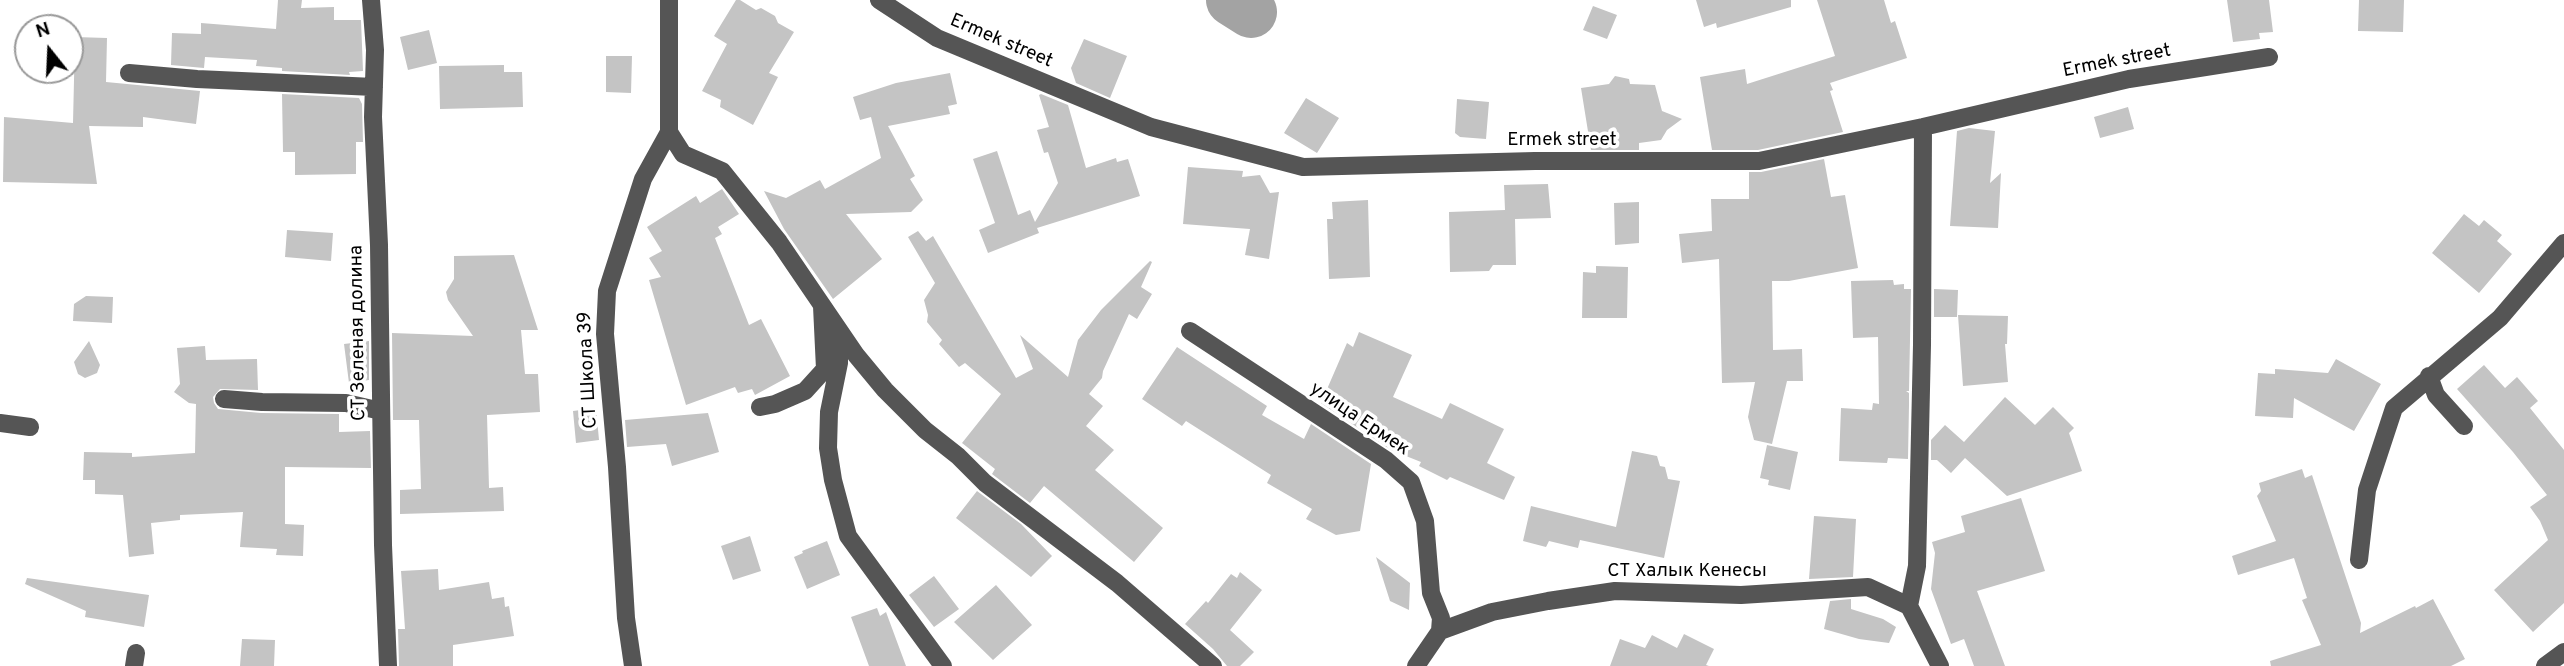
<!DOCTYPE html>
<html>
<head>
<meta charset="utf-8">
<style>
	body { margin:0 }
	#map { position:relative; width:2564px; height:666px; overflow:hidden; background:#fff; font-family:Overpass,sans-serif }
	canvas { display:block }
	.north { position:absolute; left:14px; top:14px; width:70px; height:70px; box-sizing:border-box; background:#fff; border:2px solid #999; border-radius:50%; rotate:342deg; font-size:19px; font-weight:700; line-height:28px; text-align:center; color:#000 }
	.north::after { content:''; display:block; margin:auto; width:24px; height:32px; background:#000; clip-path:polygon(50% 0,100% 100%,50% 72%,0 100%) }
</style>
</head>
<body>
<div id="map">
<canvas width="2564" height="666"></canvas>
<div class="north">N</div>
</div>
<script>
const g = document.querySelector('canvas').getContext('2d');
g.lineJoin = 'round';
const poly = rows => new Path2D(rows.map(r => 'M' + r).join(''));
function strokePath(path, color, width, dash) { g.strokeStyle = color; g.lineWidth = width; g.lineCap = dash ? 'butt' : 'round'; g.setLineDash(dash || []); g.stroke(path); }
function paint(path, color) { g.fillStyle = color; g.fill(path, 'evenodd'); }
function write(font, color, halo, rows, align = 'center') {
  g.font = font + ' Overpass,sans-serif'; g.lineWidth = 7; g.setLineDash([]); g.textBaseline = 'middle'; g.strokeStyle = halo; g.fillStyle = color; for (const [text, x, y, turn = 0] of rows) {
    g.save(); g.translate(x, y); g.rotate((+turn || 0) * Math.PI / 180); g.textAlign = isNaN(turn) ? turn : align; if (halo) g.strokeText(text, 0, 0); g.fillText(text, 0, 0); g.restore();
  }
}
const river = poly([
	[1232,0,1251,12]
]);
const building = poly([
	[278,0,302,0,301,8,334,7,334,20,361,20,363,71,349,72,350,75,282,71,282,68,256,66,257,60,205,57,204,68,171,65,172,33,201,34,201,23,276,29],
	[736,0,740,0,756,10,761,8,775,16,778,23,794,32,769,73,778,77,753,125,720,107,721,100,702,91,727,44,714,36],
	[1696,0,1791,0,1791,7,1717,28,1716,23,1704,27],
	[1817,0,1884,0,1891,23,1895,21,1907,58,1830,83,1833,90,1830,91,1843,132,1758,150,1712,150,1700,77,1745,69,1747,84,1835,56],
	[2227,0,2269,0,2273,32,2259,33,2260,39,2233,42],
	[2359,0,2404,0,2403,32,2358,31],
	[1593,6,1617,15,1607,39,1583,30],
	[429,30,437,63,408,70,400,37],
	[75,37,107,38,106,82,200,91,196,124,143,117,143,127,89,126,97,184,3,182,4,117,73,123],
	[1084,39,1127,56,1110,98,1076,83,1071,68],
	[606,56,632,56,631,93,606,92],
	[504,65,504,72,522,72,523,107,440,109,439,66],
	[950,73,957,104,948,106,950,114,888,126,915,176,910,179,923,200,911,212,846,214,882,259,833,299,784,229,764,191,786,198,820,180,825,189,881,158,871,117,860,120,853,97,896,83],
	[1615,76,1629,79,1630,84,1655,85,1662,111,1682,119,1667,130,1661,140,1639,143,1639,150,1591,150,1581,88,1609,84],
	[282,94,359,98,362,104,363,142,356,142,356,174,295,175,295,152,283,152],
	[1041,94,1068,105,1086,168,1116,158,1117,162,1128,159,1140,196,1037,228,1039,233,988,253,979,230,995,223,973,159,997,151,1018,215,1030,210,1035,222,1058,183,1048,152,1044,153,1037,130,1049,127,1039,95],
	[1306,98,1339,118,1317,153,1284,133],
	[1457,99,1489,102,1486,139,1460,137,1455,133],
	[2128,107,2134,129,2100,138,2094,117],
	[1969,128,1995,131,1990,183,2001,173,1998,228,1950,226,1957,131],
	[1824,159,1831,197,1845,195,1858,268,1789,281,1772,281,1773,350,1802,349,1803,381,1787,381,1772,444,1754,440,1748,417,1755,382,1722,383,1719,259,1682,263,1679,234,1712,231,1711,199,1749,199,1749,172,1761,172],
	[1188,167,1243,171,1242,177,1260,175,1270,193,1279,192,1269,259,1245,255,1250,229,1183,224],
	[1548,184,1551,218,1515,219,1516,265,1493,265,1489,271,1450,272,1449,212,1505,210,1504,185],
	[722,189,739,214,718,227,722,234,715,238,749,325,761,319,790,376,755,395,752,389,738,393,735,387,686,405,649,280,661,277,649,258,662,251,647,227,696,196,700,203],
	[1368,200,1370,277,1329,279,1327,219,1333,219,1332,202],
	[1639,202,1639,243,1615,245,1614,203],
	[2464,214,2479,226,2484,220,2502,235,2497,241,2512,254,2479,293,2432,253],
	[287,230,333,233,331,261,285,257],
	[918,231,926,241,933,236,1016,378,1033,369,1020,335,1068,377,1078,340,1101,310,1150,261,1152,262,1141,287,1152,294,1137,319,1129,314,1103,371,1102,378,1089,394,1103,406,1086,426,1114,450,1095,470,1163,528,1134,562,1044,486,1030,503,992,474,995,469,962,443,1001,394,965,363,959,367,939,344,942,340,927,322,928,315,924,300,935,283,908,237],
	[514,255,538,330,521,330,525,374,538,374,540,412,487,415,489,488,503,487,504,511,400,514,400,490,421,489,419,420,393,420,392,333,473,336,448,300,446,292,454,279,454,256],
	[1596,266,1628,267,1627,318,1582,318,1583,272,1596,273],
	[1893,280,1894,285,1904,284,1904,289,1911,289,1909,391,1906,391,1909,393,1909,405,1908,459,1888,458,1887,463,1839,461,1841,408,1872,410,1873,403,1879,404,1878,337,1853,338,1851,281],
	[1934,289,1958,290,1957,317,1934,317],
	[86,296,113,297,112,323,73,321,74,304],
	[1958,315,2008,316,2007,344,2005,344,2008,382,1963,386],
	[1359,332,1412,355,1393,397,1442,419,1450,403,1504,429,1487,463,1515,477,1504,500,1450,477,1447,480,1419,466,1421,462,1391,450,1321,403,1347,343,1353,347],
	[89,341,100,365,97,373,85,378,78,374,74,362],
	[369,341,369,380,349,383,344,344],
	[205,346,206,360,257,359,258,390,220,389,213,397,214,403,218,409,261,413,339,414,339,432,370,431,371,468,285,467,285,524,304,525,303,556,276,555,277,549,240,547,243,512,180,515,180,520,151,523,154,554,129,557,123,495,95,494,95,480,83,480,84,452,132,453,132,457,195,453,196,404,189,403,174,392,180,384,177,348],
	[1177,347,1267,406,1262,415,1304,439,1311,424,1371,464,1360,531,1336,535,1306,519,1312,509,1267,483,1271,475,1186,421,1182,426,1142,399],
	[2336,359,2381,384,2354,431,2294,398,2293,418,2255,416,2258,373,2275,374,2275,369,2328,373],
	[2484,365,2505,388,2517,377,2538,401,2530,408,2564,450,2564,603,2533,632,2494,590,2548,540,2540,521,2530,507,2547,495,2513,452,2457,389],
	[2005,397,2035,425,2053,407,2074,428,2069,433,2082,471,2007,496,1965,458,1951,473,1937,460,1931,460,1931,440,1945,425,1964,442],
	[596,408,599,440,576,443,573,411],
	[708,413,719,452,672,466,666,444,627,447,625,420],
	[1767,445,1798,452,1790,490,1768,485,1769,480,1760,478],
	[1632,451,1657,456,1660,466,1665,467,1668,479,1680,481,1664,558,1580,540,1578,548,1549,541,1546,547,1523,541,1531,506,1616,527],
	[2302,469,2305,478,2312,475,2361,623,2360,633,2415,606,2416,608,2433,599,2465,659,2451,666,2271,666,2270,661,2321,645,2302,600,2307,598,2294,558,2238,575,2232,556,2276,541,2257,496,2261,491,2259,483],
	[977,491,1021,524,1052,556,1031,577,956,518],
	[2021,498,2045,571,1977,591,2005,666,1974,666,1964,639,1951,644,1931,589,1935,553,1932,542,1965,532,1961,516],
	[1814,516,1856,519,1853,577,1809,579],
	[750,536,761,571,733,580,721,546],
	[827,541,840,575,807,589,794,557,803,553,802,551],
	[1376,557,1410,583,1409,610,1390,601],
	[438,569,439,590,489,582,492,599,504,597,505,607,509,606,514,636,453,645,453,666,399,666,398,629,405,629,401,571],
	[1240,572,1262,590,1230,630,1254,652,1240,666,1227,666,1213,649,1185,624,1206,601,1208,603,1231,574,1237,578],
	[934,576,959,609,934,627,909,595],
	[27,578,149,595,144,627,85,617,86,611,25,584],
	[996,585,1032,625,993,660,954,622],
	[1851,599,1851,609,1883,619,1896,627,1889,643,1859,639,1824,629,1830,601],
	[877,608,880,616,886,612,906,666,869,666,851,617],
	[1684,634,1714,649,1706,665,1709,666,1610,666,1620,639,1645,648,1652,635,1677,648],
	[242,639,275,640,274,666,240,666]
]);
const minor = poly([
	[371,0,375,50,373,117,379,245,383,545,388,666],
	[879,0,937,38,1151,127,1303,167,1535,161,1759,161,1923,127,2129,79,2269,57],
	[129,73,197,79,374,87],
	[669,132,683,154,722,171,779,242,856,355,885,390,925,430,958,456,985,483,1117,583,1213,666],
	[1190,331,1386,460,1411,482,1425,521,1431,593,1441,618,1440,631],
	[839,333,839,363,829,412,828,448,833,480,848,536,943,666],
	[2429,376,2436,395,2464,426],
	[224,399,262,402,346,403,381,411],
	[760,407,775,404,805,391,825,369,822,306],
	[0,423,30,427],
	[2359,560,2367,490,2394,408,2500,318,2564,243],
	[1909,606,1917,566,1922,345,1923,127],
	[134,666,136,653],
	[633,666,626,618,617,467,605,334,607,291,643,179,669,132,669,0],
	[1416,666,1440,631,1492,612,1548,601,1615,591,1741,595,1868,587,1909,606,1940,666],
	[2545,666,2564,652]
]);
const streetNames = [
	["Ermek street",1001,42,23],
	["Ermek street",2117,62,-11],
	["Ermek street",1562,141],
	["СТ Зеленая долина",359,333,-91],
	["СТ Школа 39",589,370,-93],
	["улица Ермек",1359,420,34],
	["СТ Халык Кенесы",1687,572]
];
strokePath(river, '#a3a3a3', 52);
paint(building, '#c4c4c4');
strokePath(minor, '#555', 18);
write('19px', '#000', '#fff', streetNames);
</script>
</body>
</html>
